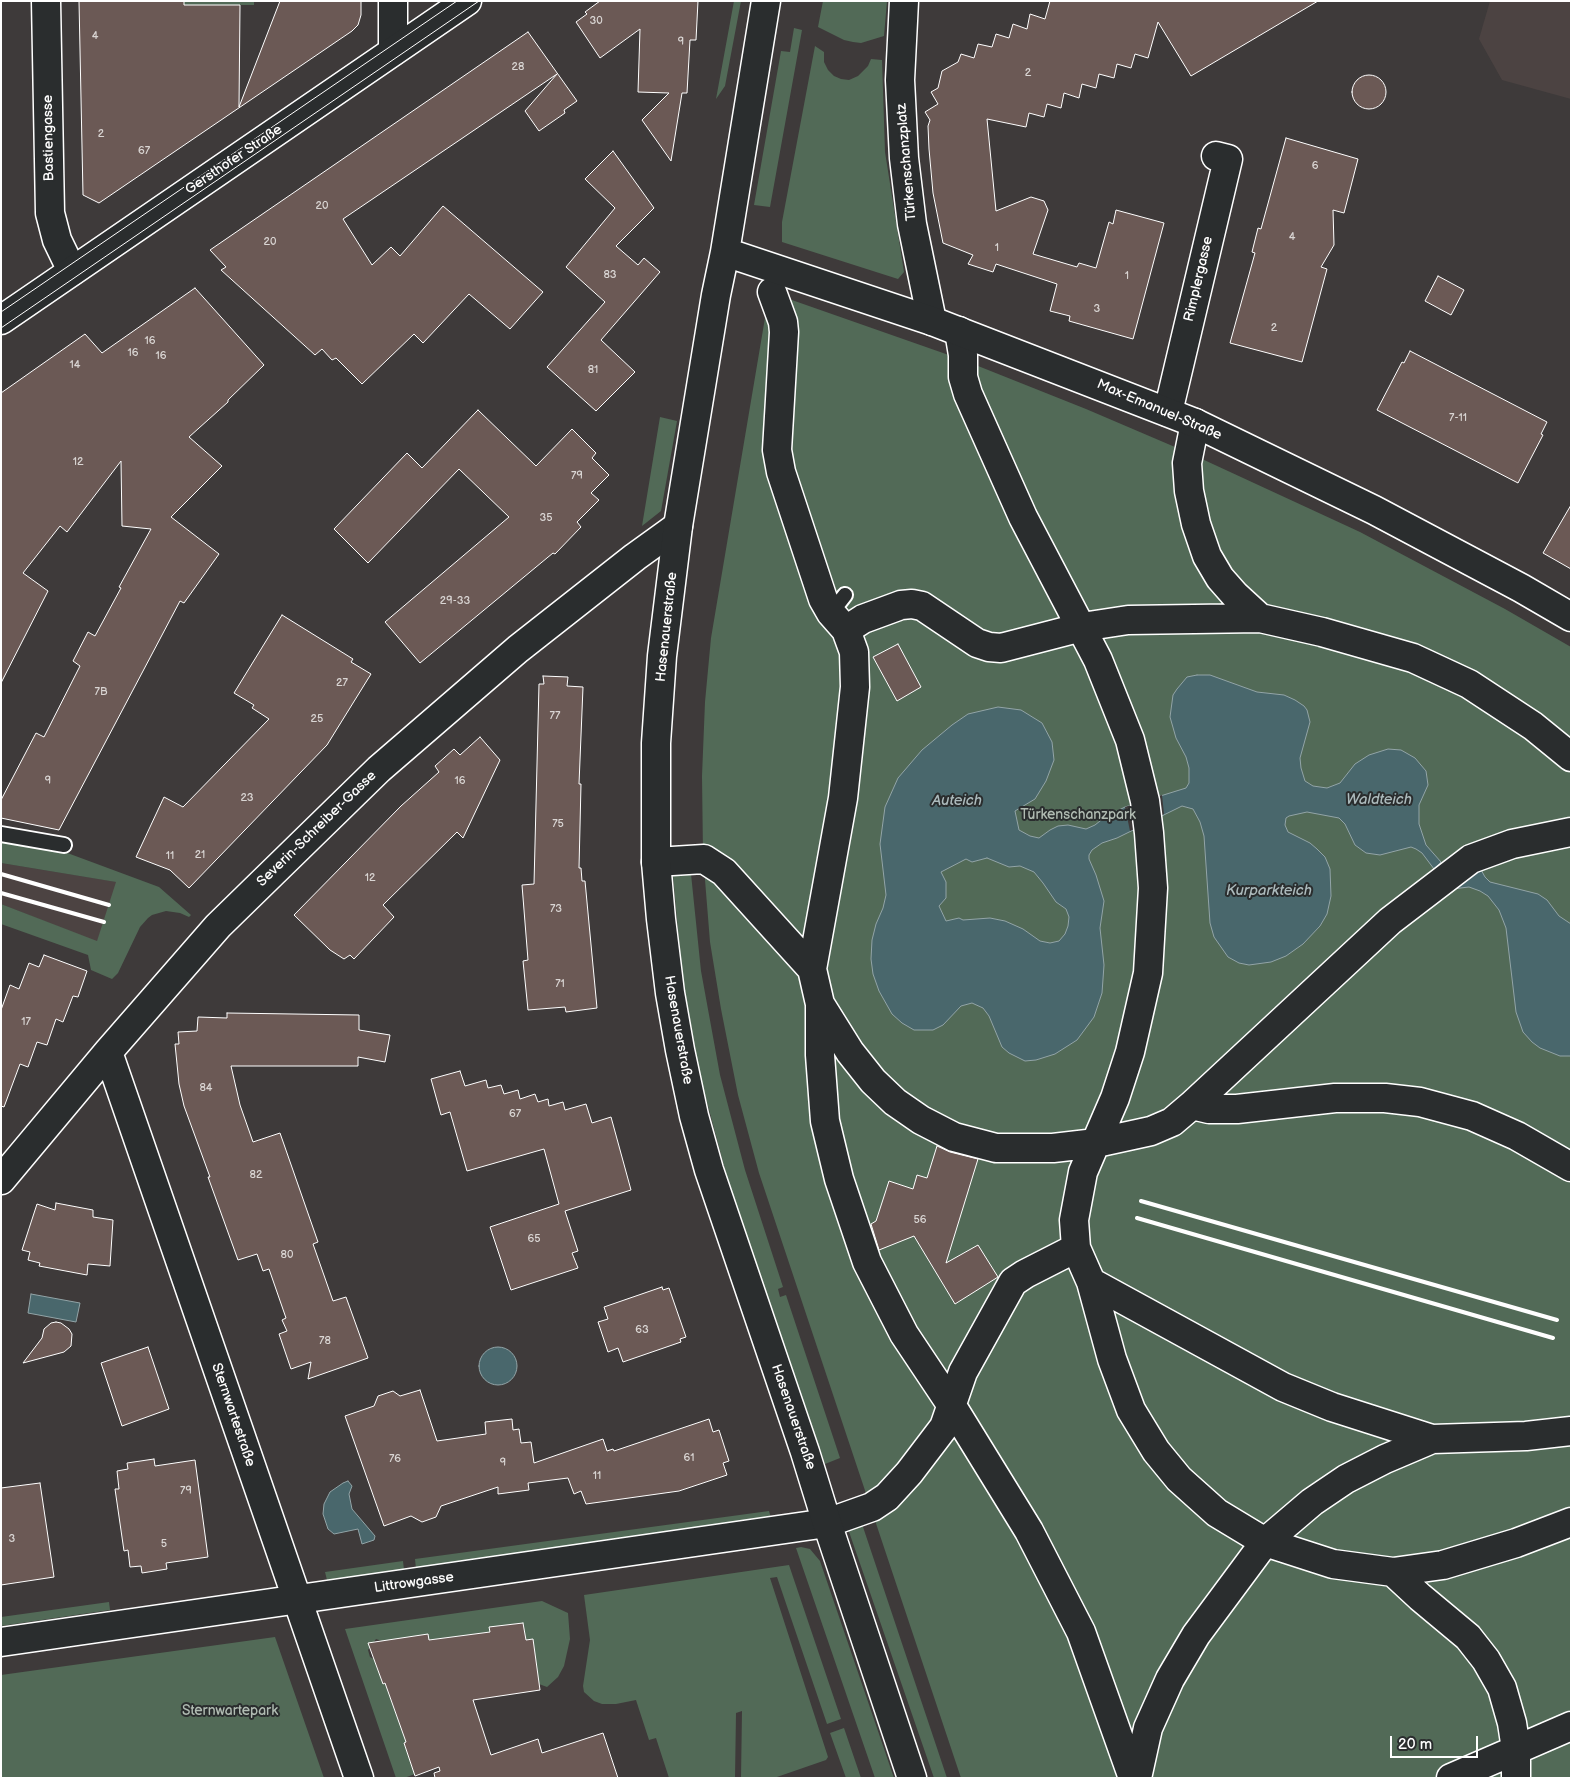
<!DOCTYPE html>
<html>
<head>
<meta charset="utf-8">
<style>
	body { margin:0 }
	#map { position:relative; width:1572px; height:1779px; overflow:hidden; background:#3e3a3a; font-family:"Balsamiq Sans",sans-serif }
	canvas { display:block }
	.frame { position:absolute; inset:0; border:2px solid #fff; pointer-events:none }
	.scale { position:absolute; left:1390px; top:1736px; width:88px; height:22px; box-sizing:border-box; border:2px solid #fff; border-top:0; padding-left:6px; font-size:15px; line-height:18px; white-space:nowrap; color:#fff; -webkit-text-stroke:4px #2a2d2e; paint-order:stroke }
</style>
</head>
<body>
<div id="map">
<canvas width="1572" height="1779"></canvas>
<div class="frame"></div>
<div class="scale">20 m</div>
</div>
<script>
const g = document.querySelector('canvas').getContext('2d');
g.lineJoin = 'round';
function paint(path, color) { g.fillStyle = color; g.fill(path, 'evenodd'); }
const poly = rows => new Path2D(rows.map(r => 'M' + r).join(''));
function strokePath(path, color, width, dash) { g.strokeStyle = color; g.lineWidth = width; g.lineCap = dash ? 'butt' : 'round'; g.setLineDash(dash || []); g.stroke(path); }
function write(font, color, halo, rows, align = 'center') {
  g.font = font + ' "Balsamiq Sans",sans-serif'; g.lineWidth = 4; g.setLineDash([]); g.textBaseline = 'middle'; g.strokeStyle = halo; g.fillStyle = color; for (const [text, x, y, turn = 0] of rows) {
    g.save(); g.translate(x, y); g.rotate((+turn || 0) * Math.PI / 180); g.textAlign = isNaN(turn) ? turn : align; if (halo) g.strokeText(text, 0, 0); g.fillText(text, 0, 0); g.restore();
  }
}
const built = poly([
	[1490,1,1571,1,1571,99,1502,80,1479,39],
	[1,863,117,882,97,942,1,904]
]);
const green = poly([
	[184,1,254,1,254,5,184,5],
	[734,1,741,1,725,86,716,99],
	[823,1,887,1,884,36,861,43,853,42,844,40,818,27],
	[794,28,802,30,770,207,754,205,781,51,790,52],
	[815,46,824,52,824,62,828,70,834,76,841,79,849,80,858,76,868,66,871,59,882,60,885,152,904,272,898,279,782,242,782,222],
	[789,299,963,360,1086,409,1189,453,1360,532,1505,609,1571,647,1571,1778,961,1778,759,1173,738,1095,721,1009,710,942,703,855,702,776,705,702,711,638,766,312],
	[660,417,677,421,661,511,642,526],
	[1,840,62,851,159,887,191,915,189,917,180,913,166,911,152,915,148,918,140,927,118,973,112,979,91,970,88,955,1,924,1,904,97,941,116,882,1,863],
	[691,874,701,971,720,1075,745,1170,783,1287,778,1289,780,1297,786,1295,840,1458,825,1464,727,1177,700,1076,682,974,673,876],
	[769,1511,771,1518,416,1569,415,1559],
	[860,1518,947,1778,934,1778,846,1523],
	[801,1547,810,1549,820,1561,894,1778,875,1778,796,1548],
	[403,1561,404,1570,327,1580,325,1572],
	[789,1565,841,1719,827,1724,777,1577,770,1578,828,1757,826,1760,774,1778,741,1778,742,1711,736,1713,735,1778,669,1778,656,1738,649,1740,636,1700,616,1704,602,1704,594,1701,584,1692,583,1686,590,1640,584,1595],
	[542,1601,568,1613,570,1639,564,1666,558,1677,547,1687,539,1684,533,1639,526,1640,523,1623,490,1627,490,1632,429,1640,382,1641,376,1639,368,1650,370,1657,374,1659,383,1684,385,1683,406,1742,404,1743,415,1774,404,1778,396,1778,345,1629],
	[109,1602,110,1610,1,1626,1,1617],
	[275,1637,324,1778,1,1778,1,1675],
	[844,1728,861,1778,846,1778,830,1733]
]);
const water = poly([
	[1197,675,1210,675,1257,692,1284,695,1295,700,1304,706,1307,710,1310,722,1300,758,1301,768,1305,781,1313,786,1327,788,1340,783,1355,764,1369,755,1388,749,1401,750,1415,758,1426,771,1428,785,1419,805,1419,824,1426,845,1441,862,1434,869,1422,853,1416,849,1411,847,1380,855,1366,853,1355,845,1345,824,1339,818,1307,812,1289,816,1286,818,1285,825,1288,832,1310,843,1317,849,1325,857,1330,869,1331,896,1327,914,1320,926,1303,944,1286,956,1271,962,1249,965,1239,963,1228,957,1214,937,1210,923,1204,836,1200,822,1193,809,1182,806,1117,838,1102,843,1092,850,1089,855,1089,859,1096,875,1104,901,1100,928,1104,965,1102,993,1094,1017,1077,1040,1055,1054,1036,1060,1025,1061,1009,1053,1002,1047,989,1016,983,1008,972,1003,961,1006,943,1025,933,1030,914,1030,902,1023,892,1014,879,991,873,974,871,959,872,940,876,924,883,908,886,895,880,844,885,807,898,778,922,750,952,725,968,714,998,707,1021,710,1042,723,1052,742,1054,760,1046,781,1035,799,1015,811,1019,830,1030,836,1039,838,1050,830,1058,826,1068,825,1086,829,1095,825,1105,817,1125,807,1186,788,1189,783,1189,768,1186,757,1176,738,1170,717,1173,695,1177,689,1187,677,1197,675],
	[987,858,1009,867,1020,866,1034,872,1043,883,1056,902,1066,909,1069,917,1068,926,1065,934,1059,941,1050,943,1040,941,1023,929,1005,921,990,918,963,920,959,918,946,921,939,906,946,898,946,882,941,872,966,859,972,862,987,858],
	[1479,866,1485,877,1490,882,1538,894,1547,900,1559,916,1571,924,1571,1056,1560,1056,1540,1048,1532,1042,1523,1032,1516,1012,1506,928,1499,910,1488,896,1480,891,1469,887,1452,889,1479,866],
	[31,1294,80,1303,76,1322,28,1313,31,1294],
	'479 1366a19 19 0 1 1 38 0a19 19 0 1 1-38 0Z',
	[348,1481,352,1486,349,1494,352,1509,375,1536,374,1540,362,1544,358,1529,334,1534,328,1529,323,1514,324,1504,330,1492,343,1483,348,1481]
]);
const pier = poly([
	[1162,795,1164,814,1130,831,1125,807]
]);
const building = poly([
	[79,1,184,1,184,5,240,5,239,107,280,1,361,1,361,15,358,25,352,31,99,203,83,195,79,1],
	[600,1,698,1,696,40,690,40,687,93,682,93,671,161,642,120,669,93,638,92,640,29,600,58,576,22,587,14,585,12,600,1],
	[1050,1,1318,1,1191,76,1158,22,1148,58,1135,54,1131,68,1117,64,1114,78,1099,74,1096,88,1082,84,1079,98,1064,93,1061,108,1047,104,1044,117,1029,113,1026,127,987,119,996,211,1031,197,1044,201,1048,210,1033,254,1077,267,1079,263,1096,268,1109,222,1113,224,1116,210,1164,223,1133,339,1069,321,1070,316,1050,311,1057,284,996,264,993,272,968,264,973,255,943,243,933,193,929,149,928,126,930,120,925,112,938,104,931,92,938,88,942,71,958,62,961,54,974,58,978,44,992,47,996,34,1009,38,1013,24,1027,29,1030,14,1045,19,1050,1],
	[528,32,577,101,564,110,565,113,539,131,525,111,557,74,343,219,372,265,391,247,400,256,443,206,543,292,510,329,469,294,423,343,414,334,362,384,336,358,332,360,322,349,315,355,221,270,226,267,210,250,528,32],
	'1352 92a17 17 0 1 1 34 0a17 17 0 1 1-34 0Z',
	[1286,138,1358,159,1344,213,1333,210,1334,245,1321,267,1327,269,1302,362,1230,343,1255,253,1252,252,1258,228,1261,229,1286,138],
	[613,151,654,208,616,246,638,265,644,258,660,272,601,340,635,372,596,411,547,367,605,302,566,267,615,208,585,179,613,151],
	[1438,276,1464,290,1451,315,1425,301,1438,276],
	[195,288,264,365,228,400,228,402,189,437,222,466,171,517,219,554,184,603,180,601,59,830,1,818,1,800,36,733,44,737,80,666,73,661,88,632,95,636,121,588,119,587,151,529,122,526,121,461,67,532,60,526,23,573,48,591,1,683,1,393,85,334,102,353,195,288],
	[1410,351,1547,422,1541,434,1543,435,1518,483,1377,410,1402,362,1404,363,1410,351],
	[478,410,536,466,572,429,596,453,592,458,609,475,591,493,599,500,577,522,581,527,555,554,553,553,420,663,385,622,509,517,459,469,368,563,334,529,407,453,422,468,478,410],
	[1571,505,1571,569,1543,553,1571,505],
	[282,615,353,659,351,662,371,674,327,745,189,888,170,870,136,857,164,797,183,807,269,719,252,708,254,705,234,693,282,615],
	[898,644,921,687,897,701,873,657,898,644],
	[543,676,568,677,567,686,583,687,579,784,581,784,579,868,581,868,582,881,585,881,597,1008,566,1012,565,1007,528,1010,523,961,528,960,522,885,534,884,539,684,544,684,543,676],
	[480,737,500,760,463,838,457,832,383,905,394,917,354,959,350,955,344,959,330,950,294,915,401,806,439,772,435,766,454,749,460,755,480,737],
	[44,955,87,971,78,997,73,996,63,1022,56,1019,47,1045,37,1042,28,1067,20,1064,4,1107,1,1106,1,1010,10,985,19,989,29,963,39,967,44,955],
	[227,1013,359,1015,359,1030,390,1035,385,1062,358,1057,358,1066,231,1066,240,1105,253,1142,280,1133,318,1242,313,1244,333,1301,346,1297,368,1358,308,1379,311,1362,291,1369,279,1334,287,1331,282,1320,286,1318,269,1269,263,1271,257,1254,238,1260,208,1177,210,1177,184,1106,179,1084,175,1044,179,1044,178,1032,197,1031,198,1017,227,1018,227,1013],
	[460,1071,465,1086,486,1080,488,1088,501,1085,504,1094,518,1090,520,1099,535,1094,538,1102,548,1099,549,1106,563,1102,565,1110,586,1104,592,1123,611,1117,631,1190,565,1211,578,1251,572,1253,578,1268,511,1290,490,1227,559,1204,544,1149,467,1171,450,1112,441,1115,431,1079,460,1071],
	[937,1146,950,1152,978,1159,946,1263,978,1245,998,1277,955,1304,914,1236,879,1250,871,1224,876,1221,889,1181,913,1189,917,1175,927,1178,937,1146],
	[56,1203,93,1210,93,1217,113,1220,110,1266,88,1264,87,1275,39,1266,40,1263,28,1260,30,1252,22,1250,37,1204,55,1210,56,1203],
	[662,1287,663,1290,669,1288,686,1337,680,1339,681,1342,623,1362,618,1348,608,1352,598,1322,608,1319,604,1307,662,1287],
	[56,1322,61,1323,69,1329,72,1334,71,1346,64,1352,23,1363,42,1338,44,1329,51,1323,56,1322],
	[148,1347,169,1409,122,1426,101,1363,148,1347],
	[420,1390,437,1441,486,1434,485,1422,512,1419,513,1430,519,1429,521,1443,531,1442,534,1463,603,1439,607,1451,613,1449,614,1451,709,1419,713,1432,719,1430,729,1461,723,1463,727,1475,679,1491,586,1504,581,1491,574,1494,568,1478,528,1483,529,1490,498,1494,498,1487,441,1506,436,1517,422,1522,411,1516,384,1526,345,1416,374,1406,378,1396,393,1391,400,1396,420,1390],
	[154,1459,155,1466,195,1460,208,1557,166,1563,167,1569,142,1573,141,1566,130,1567,128,1550,124,1551,115,1489,119,1489,117,1471,128,1469,127,1463,154,1459],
	[40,1483,54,1577,1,1585,1,1488,40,1483],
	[523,1623,526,1640,533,1639,540,1690,473,1700,491,1755,538,1739,542,1753,603,1733,618,1778,435,1778,434,1773,440,1771,439,1767,415,1776,404,1743,406,1742,385,1683,383,1684,368,1643,428,1634,429,1640,490,1632,489,1627,523,1623]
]);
const lane = poly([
	[831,613,845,595],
	[1,834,64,845]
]);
const street = poly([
	[46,1,50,213,57,240,72,271],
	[393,1,393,51],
	[904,1,900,80,904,158,912,224,932,321],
	[772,292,783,322,784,332,777,450,781,472,823,599,831,613,846,630,854,652,855,687,843,798,812,969,820,1004,820,1055,825,1121,839,1179,867,1262,904,1334,952,1406,1029,1531,1081,1632,1133,1778],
	[959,331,963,355,963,377,968,394,1023,517,1098,660,1130,740,1145,801,1149,833,1153,888,1148,973,1130,1052,1115,1098,1083,1172,1074,1220,1076,1248,1091,1282,1112,1359,1131,1410,1156,1451,1179,1479,1217,1513,1265,1542,1333,1564,1393,1572,1443,1565,1516,1543,1571,1522],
	[1168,412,1228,159,1216,156],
	[1195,423,1187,463,1189,491,1196,524,1207,556,1220,578,1235,595,1260,618],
	[846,630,863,619,901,605,912,604,922,606,977,643,989,647,1001,648,1082,627,1128,620,1260,618,1322,632,1413,658,1469,684,1533,726,1571,757],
	[656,862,704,859,724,872,812,969],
	[820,1004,850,1052,873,1081,895,1102,921,1120,954,1137,996,1148,1053,1148,1096,1143,1151,1131,1172,1122,1192,1105,1209,1109,1237,1109,1335,1098,1385,1098,1420,1102,1472,1116,1517,1136,1571,1167],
	[108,1052,359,1778],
	[1192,1105,1390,921,1471,859,1512,844,1571,832],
	[1,1180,108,1052,218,926,379,769,518,649,635,557,678,526],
	[1091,1282,1283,1387,1332,1407,1432,1439,1526,1436,1571,1431],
	[1393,1572,1420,1597,1468,1637,1486,1660,1502,1688,1512,1723,1516,1749,1516,1778],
	[1,1642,827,1523,872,1507,887,1497,909,1473,944,1427,963,1372,1013,1282,1025,1274,1076,1248],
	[1137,1778,1148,1728,1170,1679,1196,1635,1265,1542,1312,1502,1346,1479,1385,1459,1432,1439],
	[1451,1778,1571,1726]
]);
const secondary = poly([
	[766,1,725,252,716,295,678,526,662,656,656,743,656,862,661,919,670,993,680,1050,694,1116,709,1170,805,1452,827,1523,912,1778],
	[725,252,932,321,1195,423,1374,510,1521,588,1571,617],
	[1,320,467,1]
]);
const tram = poly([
	[1,312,457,1],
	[1,328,479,1]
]);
const rail = poly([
	[1,874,109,905],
	[1,893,104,922],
	[1141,1201,1557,1320],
	[1137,1218,1553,1338]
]);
const numberNames = [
	["30",596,21],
	["4",95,36],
	["9",681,42],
	["28",518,67],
	["2",1028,73],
	["2",101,134],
	["67",144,151],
	["6",1315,166],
	["20",322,206],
	["4",1292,237],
	["20",270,242],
	["1",997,248],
	["83",610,275],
	["1",1127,276],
	["3",1097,309],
	["2",1274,328],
	["16",150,341],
	["16",133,353],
	["16",161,356],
	["14",75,365],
	["81",593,370],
	["7-11",1458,418],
	["12",78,462],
	["79",577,476],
	["35",546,518],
	["29-33",455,601],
	["27",342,683],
	["7B",101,692],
	["77",555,716],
	["25",317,719],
	["9",48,781],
	["16",460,781],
	["23",247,798],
	["75",558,824],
	["21",200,855],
	["11",170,856],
	["12",370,878],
	["73",556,909],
	["71",560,984],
	["17",26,1022],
	["84",206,1088],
	["67",515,1114],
	["82",256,1175],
	["56",920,1220],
	["65",534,1239],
	["80",287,1255],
	["63",642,1330],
	["78",325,1341],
	["61",689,1458],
	["76",395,1459],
	["9",503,1463],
	["11",597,1476],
	["79",186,1491],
	["3",12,1539],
	["5",164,1544]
];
const streetNames = [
	["Bastiengasse",49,138,-91],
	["Gersthofer Straße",234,160,-34],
	["Türkenschanzplatz",907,162,-95],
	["Rimplergasse",1199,279,-77],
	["Max-Emanuel-Straße",1159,410,23],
	["Hasenauerstraße",667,627,-84],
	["Severin-Schreiber-Gasse",317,829,-44],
	["Hasenauerstraße",678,1030,80],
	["Sternwartestraße",233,1415,71],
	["Hasenauerstraße",793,1417,71],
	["Littrowgasse",414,1583,-8]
];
const parkNames = [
	["Türkenschanzpark",1078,815],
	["Sternwartepark",230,1711]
];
const waterNames = [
	["Waldteich",1379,800],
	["Auteich",957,801],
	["Kurparkteich",1269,891]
];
paint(built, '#4c4342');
paint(green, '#526a57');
paint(water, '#49676c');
strokePath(water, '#92a4a7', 1);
paint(pier, '#3e3a3a');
paint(building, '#6b5955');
strokePath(building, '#fff', 1);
strokePath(lane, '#fff', 18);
strokePath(street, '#fff', 31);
strokePath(secondary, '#fff', 31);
strokePath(lane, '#2a2d2e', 14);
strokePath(street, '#2a2d2e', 28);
strokePath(secondary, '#2a2d2e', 28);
strokePath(tram, '#fff', 1);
strokePath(rail, '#fff', 4);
write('11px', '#dad6d4', null, numberNames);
write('14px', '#fff', '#2a2d2e', streetNames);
write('14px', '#b1bcb3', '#2a2d2e', parkNames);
write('italic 15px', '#adbbbd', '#2a2d2e', waterNames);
</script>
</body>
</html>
